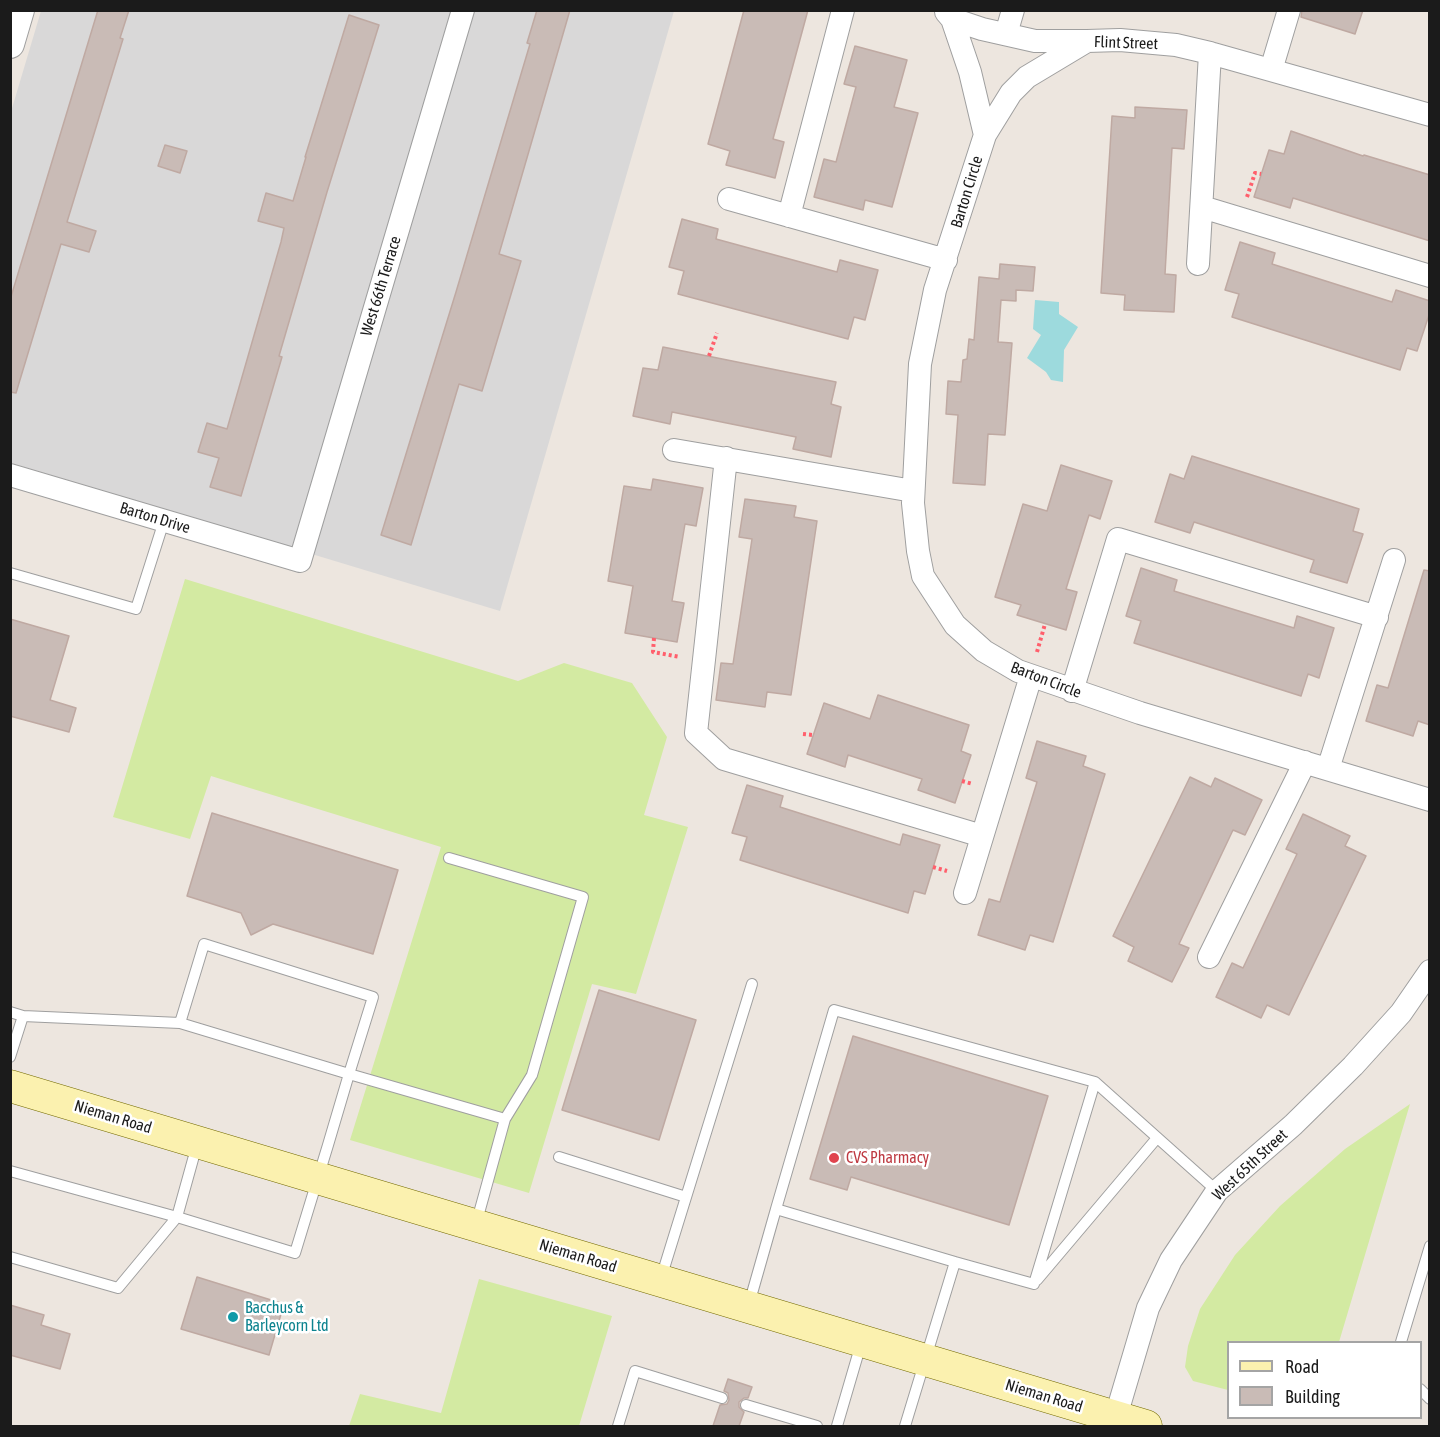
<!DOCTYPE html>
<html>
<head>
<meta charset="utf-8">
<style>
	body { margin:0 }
	#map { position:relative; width:1440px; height:1437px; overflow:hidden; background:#ede6df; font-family:"Asap Condensed",sans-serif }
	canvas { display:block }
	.frame { position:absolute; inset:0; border:12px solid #1b1b1b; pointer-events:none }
	.legend { position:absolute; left:1227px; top:1341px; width:195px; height:78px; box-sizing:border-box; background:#fff; border:2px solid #a4a4a4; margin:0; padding:8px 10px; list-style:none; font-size:18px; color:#1b1b1b }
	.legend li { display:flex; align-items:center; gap:12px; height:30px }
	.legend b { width:30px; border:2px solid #a4a4a4 }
</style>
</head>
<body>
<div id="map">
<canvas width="1440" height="1437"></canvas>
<div class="frame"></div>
<ul class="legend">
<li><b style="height:8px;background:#fbf1af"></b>Road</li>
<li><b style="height:16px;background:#c9bbb6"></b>Building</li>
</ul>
</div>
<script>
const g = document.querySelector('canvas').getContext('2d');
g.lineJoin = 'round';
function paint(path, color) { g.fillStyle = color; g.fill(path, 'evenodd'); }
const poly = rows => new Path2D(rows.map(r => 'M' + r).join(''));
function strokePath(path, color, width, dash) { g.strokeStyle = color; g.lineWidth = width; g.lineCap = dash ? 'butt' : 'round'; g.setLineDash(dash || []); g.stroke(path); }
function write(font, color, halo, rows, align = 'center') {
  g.font = font + ' "Asap Condensed",sans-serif'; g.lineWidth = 5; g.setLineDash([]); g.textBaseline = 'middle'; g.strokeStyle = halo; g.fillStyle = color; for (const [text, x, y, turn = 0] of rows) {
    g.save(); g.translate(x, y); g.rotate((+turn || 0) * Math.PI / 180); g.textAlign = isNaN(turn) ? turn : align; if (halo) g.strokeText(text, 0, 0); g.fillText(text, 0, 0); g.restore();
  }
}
const residential = poly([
	[41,11,674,11,500,611,11,463,10,115]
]);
const grass = poly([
	[185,579,518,681,564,663,632,683,667,737,644,815,688,827,636,994,592,984,529,1193,350,1140,441,847,211,776,190,839,113,817],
	[1410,1104,1339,1342,1228,1342,1228,1390,1193,1381,1185,1367,1188,1346,1200,1309,1235,1255,1280,1206,1345,1149],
	[479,1279,612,1316,579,1426,349,1426,360,1394,441,1413]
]);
const water = poly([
	[1035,300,1059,302,1059,314,1078,327,1064,350,1063,382,1051,380,1046,372,1027,358,1041,335,1033,329]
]);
const building = poly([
	[98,10,129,10,120,38,123,39,67,222,96,231,89,252,61,244,16,393,10,392,10,300,98,10],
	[537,10,570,10,499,254,521,261,482,391,459,384,411,545,381,535,456,292,530,44,527,43,537,10],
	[744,10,808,10,773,139,784,142,775,178,726,165,730,151,708,144,744,10],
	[1302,10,1363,10,1355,34,1301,17,1302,10],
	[349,15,379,25,327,192,279,356,282,357,241,496,210,487,219,458,198,452,207,423,227,429,281,242,284,228,258,221,266,193,293,201,306,157,305,157,349,15],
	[855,46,907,60,894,107,918,113,892,207,865,200,863,210,814,197,824,159,836,162,856,87,844,84,855,46],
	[1135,107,1187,110,1184,149,1172,148,1165,274,1176,275,1174,312,1124,310,1125,295,1101,293,1112,116,1135,118,1135,107],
	[1291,131,1363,156,1364,155,1430,175,1430,241,1293,198,1290,208,1254,197,1269,150,1284,154,1291,131],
	[165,145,187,151,180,173,158,166,165,145],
	[682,219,718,229,716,239,837,272,840,260,878,270,865,320,854,317,848,339,678,294,684,271,669,267,682,219],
	[1240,242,1275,253,1272,264,1392,302,1396,290,1430,301,1430,312,1417,351,1407,348,1400,370,1232,317,1239,294,1225,290,1240,242],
	[1000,264,1035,267,1033,291,1016,290,1016,301,1001,300,998,342,1012,343,1005,435,988,434,985,485,953,483,958,415,946,414,948,381,961,382,963,360,967,359,969,339,974,340,979,277,999,279,1000,264],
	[663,347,836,382,831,404,841,407,831,457,793,449,796,437,672,412,670,424,633,416,643,368,658,370,663,347],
	[1192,456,1359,509,1353,531,1363,534,1347,583,1310,572,1314,560,1194,522,1190,533,1155,522,1170,474,1184,479,1192,456],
	[1061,465,1112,481,1100,519,1089,515,1066,589,1077,592,1066,630,1017,615,1021,605,995,597,1023,504,1047,511,1061,465],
	[653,479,703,488,696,526,685,524,672,601,684,603,677,642,625,633,633,586,608,581,624,486,651,490,653,479],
	[745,499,796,506,794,517,817,521,791,695,767,692,765,707,716,700,721,663,733,664,752,539,739,537,745,499],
	[1141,568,1177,580,1174,591,1294,628,1297,616,1334,628,1319,678,1308,674,1301,696,1134,643,1141,621,1126,616,1141,568],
	[1424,570,1430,571,1430,725,1418,721,1413,736,1366,721,1377,685,1388,688,1424,570],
	[10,619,69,636,50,700,76,708,69,732,10,716,10,619],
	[878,695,969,725,961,751,971,755,955,803,918,790,922,779,848,755,845,767,807,754,824,703,870,719,878,695],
	[1037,741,1086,756,1083,766,1105,774,1053,942,1030,935,1025,950,978,935,989,899,1000,902,1037,782,1026,778,1037,741],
	[1190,777,1211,787,1215,778,1262,800,1245,835,1233,830,1179,944,1189,948,1172,982,1128,961,1134,947,1113,936,1190,777],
	[747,785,783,796,780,807,900,845,903,834,940,845,925,894,914,891,908,913,740,860,747,837,732,833,747,785],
	[212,813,398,870,373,954,273,924,251,935,241,913,187,896,212,813],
	[1303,814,1350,836,1345,846,1366,856,1289,1015,1267,1005,1261,1018,1216,997,1232,963,1243,968,1297,854,1286,849,1303,814],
	[599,990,696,1020,659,1140,562,1110,599,990],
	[853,1036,1048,1096,1009,1225,851,1177,847,1190,810,1179,853,1036],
	[197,1277,284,1304,269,1355,181,1329,197,1277],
	[10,1305,44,1315,41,1325,70,1334,60,1369,10,1355,10,1305],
	[728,1379,752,1387,748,1398,744,1398,739,1402,739,1407,744,1412,739,1426,713,1426,720,1405,727,1404,729,1400,728,1393,724,1391,728,1379]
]);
const path = poly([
	[1247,197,1255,173,1261,174],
	[709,356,717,333],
	[654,638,653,652,680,657],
	[1037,652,1045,624],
	[803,734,813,735],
	[962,781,973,784],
	[933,867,947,871]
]);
const service = poly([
	[10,573,136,609,164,521],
	[449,858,583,897,532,1075,505,1119],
	[10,1012,23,1016],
	[10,1057,23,1016,180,1023],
	[559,1157,686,1197],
	[10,1171,177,1217,197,1145],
	[10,1257,118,1288,177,1217,295,1253,328,1145,349,1074,373,997,204,944,180,1023,349,1074,505,1119,476,1224],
	[955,1262,776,1209,834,1010,1095,1082],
	[661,1278,752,984],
	[1037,1280,1157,1138],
	[749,1304,776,1209],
	[1401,1342,1430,1246],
	[1420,1389,1430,1399],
	[746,1405,817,1426],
	[618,1426,635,1371,722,1398],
	[837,1426,861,1344],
	[905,1426,955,1262,1034,1284,1095,1082,1217,1191]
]);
const minor = poly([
	[946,12,952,19,970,72,985,135],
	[952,19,982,29,1035,41,1086,41],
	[1006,34,1013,10],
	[1271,70,1289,10],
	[1430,115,1210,53,1176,45,1120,40,1087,41,1027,77,1011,93,985,135,935,290,920,364,913,503,918,551,923,576,955,625,984,651,1018,671,1140,713,1430,800],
	[729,199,946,260],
	[1202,207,1430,276],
	[789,216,843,10],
	[1198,264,1210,53],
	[674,450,913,491],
	[726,458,696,733,724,759,982,836],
	[10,475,300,561,463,10],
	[1072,691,1118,539,1377,617],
	[1328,769,1394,560],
	[965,893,1031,676],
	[1209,957,1305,762],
	[1113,1426,1148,1308,1171,1260,1217,1191,1293,1125,1353,1066,1401,1013,1430,971]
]);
const tertiary = poly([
	[10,44,20,10]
]);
const secondary = poly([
	[10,1086,1146,1426]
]);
const markers = [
	[834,1158,6,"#e0444e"],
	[233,1317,6,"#0f9aa8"]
];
const streetNames = [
	["Flint Street",1126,43,2],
	["Barton Circle",967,192,-73],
	["West 66th Terrace",381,286,-73],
	["Barton Drive",155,518,17],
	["Barton Circle",1046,680,21],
	["Nieman Road",113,1117,17],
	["West 65th Street",1250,1165,-43],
	["Nieman Road",578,1256,17],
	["Nieman Road",1044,1396,17]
];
const healthNames = [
	["CVS Pharmacy",846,1158]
];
const cultureNames = [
	["Bacchus &",245,1308],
	["Barleycorn Ltd",245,1326]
];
paint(residential, '#d9d8d8');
paint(grass, '#d3eaa2');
paint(water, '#9ddadd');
paint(building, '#c9bbb6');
strokePath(building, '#bfa9a2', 1.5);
strokePath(service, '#9f9f9f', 12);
strokePath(minor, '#9f9f9f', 24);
strokePath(tertiary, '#9f9f9f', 30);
strokePath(secondary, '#736a01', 33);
strokePath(path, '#ff5f6c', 4, [3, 3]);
strokePath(service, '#fff', 10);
strokePath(minor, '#fff', 22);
strokePath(tertiary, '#fff', 28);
strokePath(secondary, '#fbf1af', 32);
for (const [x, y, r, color] of markers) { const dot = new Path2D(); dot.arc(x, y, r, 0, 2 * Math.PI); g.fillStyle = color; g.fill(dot); strokePath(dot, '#fff', 2); }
write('16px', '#1b1b1b', '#fff', streetNames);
write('16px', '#be3a42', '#fff', healthNames, 'left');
write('16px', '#0d838f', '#fff', cultureNames, 'left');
</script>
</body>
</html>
